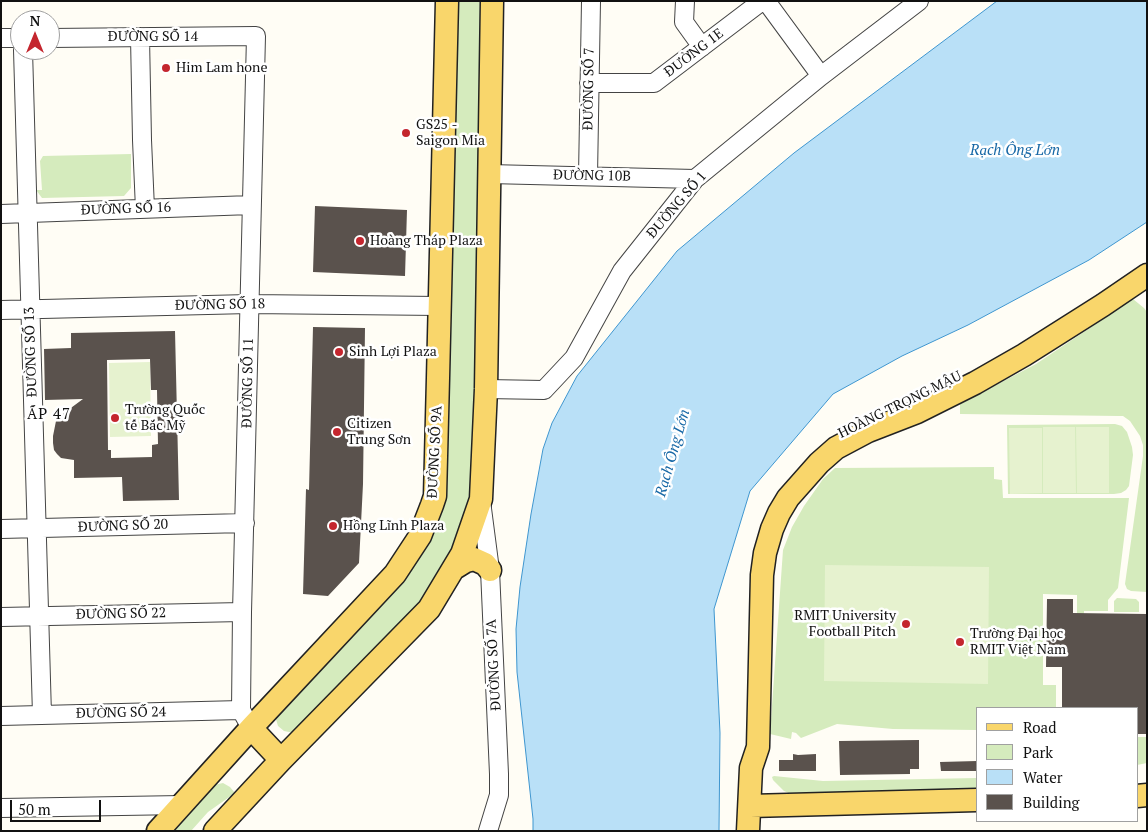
<!DOCTYPE html>
<html>
<head>
<meta charset="utf-8">
<style>
	body { margin:0 }
	#map { position:relative; width:1148px; height:832px; overflow:hidden; background:#fffdf5; font-family:"PT Serif",serif }
	canvas { display:block }
	.frame { position:absolute; inset:0; border:2px solid #111; pointer-events:none }
	.legend { position:absolute; left:976px; top:707px; width:162px; height:115px; box-sizing:border-box; background:#fff; border:1px solid #a0a0a0; margin:0; padding:6px 9px; list-style:none; font-size:15px; color:#111 }
	.legend li { display:flex; align-items:center; gap:10px; height:25px }
	.legend b { width:25px; border:1px solid #a0a0a0 }
	.north { position:absolute; left:10px; top:10px; width:50px; height:50px; box-sizing:border-box; background:#fff; border:1px solid #a0a0a0; border-radius:50%; rotate:0deg; font-size:14px; font-weight:700; line-height:20px; text-align:center; color:#111 }
	.north::after { content:''; display:block; margin:auto; width:18px; height:22px; background:#c4262e; clip-path:polygon(50% 0,100% 100%,50% 72%,0 100%) }
	.scale { position:absolute; left:10px; top:800px; width:91px; height:22px; box-sizing:border-box; border:2px solid #111; border-top:0; padding-left:6px; font-size:15px; line-height:18px; white-space:nowrap; color:#111; -webkit-text-stroke:4px #fff; paint-order:stroke }
</style>
</head>
<body>
<div id="map">
<canvas width="1148" height="832"></canvas>
<div class="frame"></div>
<ul class="legend">
<li><b style="height:6px;background:#f9d66b"></b>Road</li>
<li><b style="height:14px;background:#d5ebbd"></b>Park</li>
<li><b style="height:14px;background:#b9e0f7"></b>Water</li>
<li><b style="height:14px;background:#5a524d"></b>Building</li>
</ul>
<div class="north">N</div>
<div class="scale">50 m</div>
</div>
<script>
const g = document.querySelector('canvas').getContext('2d');
g.lineJoin = 'round';
function paint(path, color) { g.fillStyle = color; g.fill(path, 'evenodd'); }
const poly = rows => new Path2D(rows.map(r => 'M' + r).join(''));
function strokePath(path, color, width, dash) { g.strokeStyle = color; g.lineWidth = width; g.lineCap = dash ? 'butt' : 'round'; g.setLineDash(dash || []); g.stroke(path); }
function write(font, color, halo, rows, align = 'center') {
  g.font = font + ' "PT Serif",serif'; g.lineWidth = 5; g.setLineDash([]); g.textBaseline = 'middle'; g.strokeStyle = halo; g.fillStyle = color; for (const [text, x, y, turn = 0] of rows) {
    g.save(); g.translate(x, y); g.rotate((+turn || 0) * Math.PI / 180); g.textAlign = isNaN(turn) ? turn : align; if (halo) g.strokeText(text, 0, 0); g.fillText(text, 0, 0); g.restore();
  }
}
const green = poly([
	[453,1,488,1,475,475,464,526,436,580,419,603,304,730,294,733,284,731,278,726,275,716,428,533],
	[131,154,131,188,124,196,42,198,36,190,42,190,40,161,43,156],
	[1133,299,1144,308,1147,312,1147,592,1131,591,1127,589,1125,584,1143,456,1143,445,1140,436,1130,421,1123,416,1119,416,960,414,960,404,1036,364],
	[1115,424,1122,426,1127,432,1132,447,1133,455,1129,486,1126,490,1121,493,1114,494,1008,494,1007,425],
	[994,467,994,479,1002,480,1003,498,1129,498,1118,588,1108,600,1108,611,1084,611,1084,617,1077,617,1077,595,1043,594,1043,685,1056,685,1056,708,977,708,977,730,893,729,837,724,801,738,796,733,792,732,791,739,770,734,783,550,792,527,804,506,823,479,835,468],
	[1117,598,1136,599,1139,602,1139,612,1114,612,1114,601],
	[1137,737,1147,737,1147,763,1137,765],
	[774,776,823,781,977,778,977,793,798,797,784,791,773,780,772,777],
	[223,783,230,787,235,793,208,812,191,831,169,831,214,785]
]);
const pitch = poly([
	[150,362,151,436,110,437,109,363],
	[1043,427,1075,427,1076,493,1043,493],
	[1076,427,1109,427,1109,493,1077,493],
	[1009,428,1042,428,1042,493,1010,494],
	[825,565,989,567,988,684,824,681]
]);
const water = poly([
	[997,1,1147,1,1147,222,1089,260,968,325,902,356,833,394,750,491,714,609,720,733,719,831,533,831,533,819,517,672,516,629,520,587,531,514,543,449,552,423,577,376,677,251,794,153,997,1]
]);
const building = poly([
	[315,206,407,210,405,276,313,272],
	[313,327,365,328,363,484,359,563,328,596,303,594,306,489,309,490],
	[175,331,179,500,123,501,122,477,74,478,74,460,61,458,57,454,54,450,53,443,53,436,56,421,60,416,83,399,45,400,44,349,71,348,71,333],
	[150,359,151,390,157,390,158,444,152,445,152,457,111,458,111,450,108,450,107,360],
	[1047,599,1073,599,1073,613,1147,614,1147,734,1137,734,1137,708,1062,708,1062,667,1046,667],
	[919,740,919,769,910,769,910,774,840,775,839,741],
	[793,754,798,755,816,754,816,771,779,771,779,760,793,760],
	[977,761,977,771,941,771,940,762]
]);
const minor = poly([
	[685,1,684,22,702,47],
	[766,1,821,76],
	[140,37,142,140,145,209],
	[1,38,20,38],
	[50,38,256,36,242,612,241,710,251,728],
	[23,50,42,715],
	[589,83,654,83,762,1],
	[489,174,695,179],
	[588,176,591,1],
	[1,214,251,205],
	[1,310,249,304,439,306],
	[486,389,544,390,574,358,622,271,695,179,821,76,919,1],
	[481,501,490,570,499,774,499,795,488,831],
	[1,529,245,523],
	[1,617,242,612],
	[1,716,241,710],
	[1,808,182,805]
]);
const major = poly([
	[453,569,466,561,474,559,485,564,490,570],
	[251,728,281,760],
	[1137,796,1147,795],
	[750,806,977,800],
	[158,831,251,728,395,574,420,536,432,505,435,496,438,378,447,1],
	[215,831,281,760,429,609,462,554,481,499,486,389,492,1],
	[748,831,751,768,758,747,762,575,765,553,772,529,779,513,788,498,819,463,836,448,868,431,917,412,975,383,1024,355,1103,305,1147,275]
]);
const markers = [
	[166,68,5,"#c4262e"],
	[406,133,5,"#c4262e"],
	[360,241,5,"#c4262e"],
	[339,352,5,"#c4262e"],
	[115,418,5,"#c4262e"],
	[337,432,5,"#c4262e"],
	[333,526,5,"#c4262e"],
	[906,624,5,"#c4262e"],
	[960,642,5,"#c4262e"]
];
const streetNames = [
	["ĐƯỜNG SỐ 14",153,37],
	["ĐƯỜNG 1E",694,53,-37],
	["ĐƯỜNG SỐ 7",589,89,-89],
	["ĐƯỜNG 10B",592,176,1],
	["ĐƯỜNG SỐ 1",677,205,-49],
	["ĐƯỜNG SỐ 16",126,209,-2],
	["ĐƯỜNG SỐ 18",220,305,-1],
	["ĐƯỜNG SỐ 13",31,352,-92],
	["ĐƯỜNG SỐ 11",248,383,-89],
	["HOÀNG TRỌNG MẬU",900,405,-26],
	["ĐƯỜNG SỐ 9A",435,452,-87],
	["ĐƯỜNG SỐ 20",123,526,-2],
	["ĐƯỜNG SỐ 22",121,614,-1],
	["ĐƯỜNG SỐ 7A",494,665,-93],
	["ĐƯỜNG SỐ 24",121,713,-1]
];
const poiNames = [
	["Him Lam hone",176,68],
	["GS25 -",416,125],
	["Saigon Mia",416,141],
	["Hoàng Tháp Plaza",370,241],
	["Sinh Lợi Plaza",349,352],
	["Trường Quốc",125,410],
	["tế Bắc Mỹ",125,426],
	["Citizen",347,424],
	["Trung Sơn",347,440],
	["Hồng Lĩnh Plaza",343,526],
	["RMIT University",896,616,"right"],
	["Football Pitch",896,632,"right"],
	["Trường Đại học",970,634],
	["RMIT Việt Nam",970,650]
];
const waterNames = [
	["Rạch Ông Lớn",1015,151],
	["Rạch Ông Lớn",673,453,-74]
];
const neighbourhoodNames = [
	["ẤP 47",49,415]
];
paint(green, '#d5ebbd');
paint(pitch, '#e6f2cf');
paint(water, '#b9e0f7');
strokePath(water, '#3f96cf', 1);
paint(building, '#5a524d');
strokePath(minor, '#444', 20);
strokePath(major, '#222', 25);
strokePath(minor, '#fff', 18);
strokePath(major, '#f9d66b', 22);
for (const [x, y, r, color] of markers) { const dot = new Path2D(); dot.arc(x, y, r, 0, 2 * Math.PI); g.fillStyle = color; g.fill(dot); strokePath(dot, '#fff', 2); }
write('14px', '#111', '#fff', streetNames);
write('14px', '#111', '#fff', poiNames, 'left');
write('italic 15px', '#1768a6', '#fff', waterNames);
g.letterSpacing = '1px';
write('15px', '#111', '#fff', neighbourhoodNames);
g.letterSpacing = '0px';
</script>
</body>
</html>
